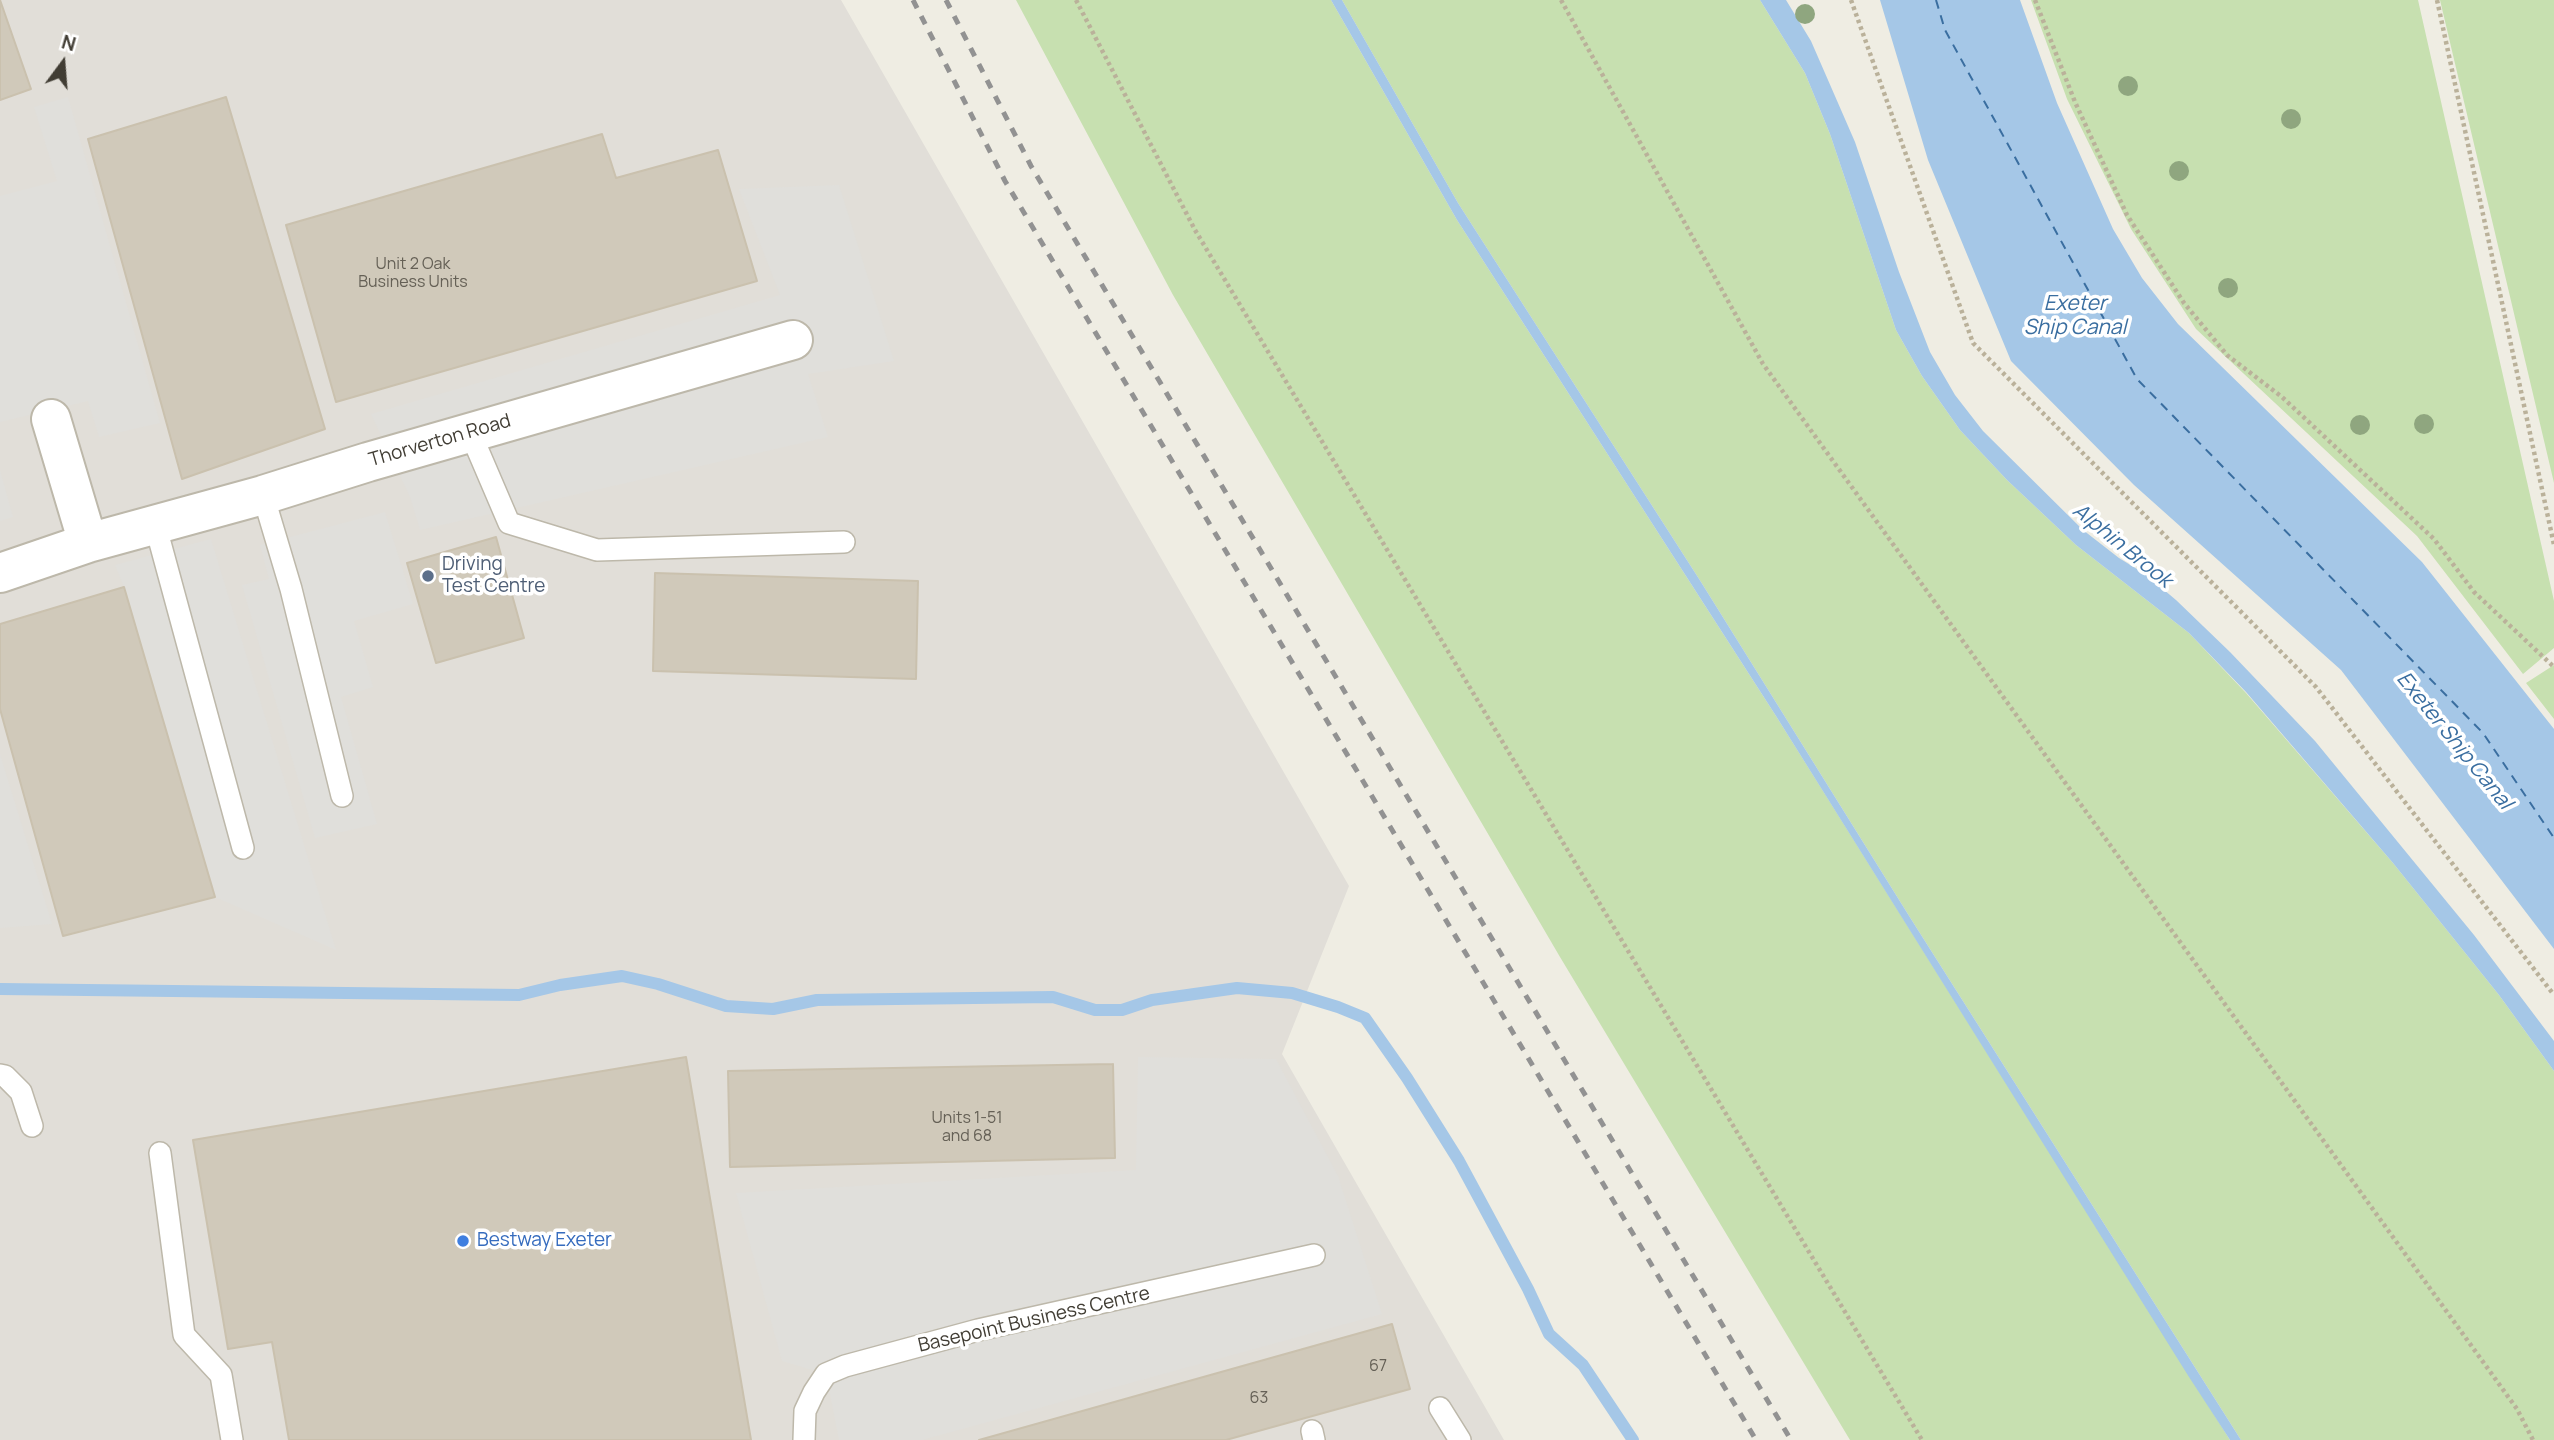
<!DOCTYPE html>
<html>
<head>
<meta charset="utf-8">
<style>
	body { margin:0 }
	#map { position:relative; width:2554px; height:1440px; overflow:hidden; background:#efede3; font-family:Manrope,sans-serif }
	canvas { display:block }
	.north { position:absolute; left:28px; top:28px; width:70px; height:70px; -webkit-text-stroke:5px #fff; paint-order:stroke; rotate:16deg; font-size:19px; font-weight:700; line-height:28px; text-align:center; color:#413d34 }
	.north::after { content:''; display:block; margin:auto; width:24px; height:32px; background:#413d34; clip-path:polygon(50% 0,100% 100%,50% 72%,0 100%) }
</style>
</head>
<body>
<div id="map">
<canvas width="2554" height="1440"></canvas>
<div class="north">N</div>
</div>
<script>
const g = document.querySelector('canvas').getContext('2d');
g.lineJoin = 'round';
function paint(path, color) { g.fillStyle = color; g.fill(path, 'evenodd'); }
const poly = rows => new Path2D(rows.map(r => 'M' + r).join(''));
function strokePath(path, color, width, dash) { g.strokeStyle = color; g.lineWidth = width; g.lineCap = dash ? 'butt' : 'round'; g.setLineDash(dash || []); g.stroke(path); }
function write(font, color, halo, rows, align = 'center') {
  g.font = font + ' Manrope,sans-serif'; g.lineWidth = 7; g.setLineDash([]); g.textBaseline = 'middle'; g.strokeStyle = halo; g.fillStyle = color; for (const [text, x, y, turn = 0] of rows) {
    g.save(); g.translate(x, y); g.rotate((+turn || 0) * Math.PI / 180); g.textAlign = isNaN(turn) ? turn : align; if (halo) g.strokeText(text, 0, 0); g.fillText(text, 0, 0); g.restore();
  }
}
const industrial = poly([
	[0,0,841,0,1349,886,1282,1054,1504,1440,0,1440]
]);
const green = poly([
	[1016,0,1331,0,1457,220,1776,716,2230,1440,1850,1440,1560,957,1173,295],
	[1342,0,1760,0,1805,73,1830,134,1896,330,1922,376,1960,430,2007,480,2076,545,2189,633,2246,693,2393,863,2499,995,2554,1071,2554,1440,2241,1440,1911,919,1701,582,1458,203],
	[2031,0,2418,0,2554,601,2554,648,2523,674,2417,536,2196,329,2131,229,2067,99],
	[2440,0,2554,0,2554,483],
	[2554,665,2554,719,2526,683]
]);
const parking = poly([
	[68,97,160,423,99,437,88,401,0,422,0,196,57,181,34,107],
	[839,185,894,361,808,374,828,437,420,530,410,497,371,414,780,295,739,189],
	[0,470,13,517,0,521],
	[385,512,413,604,354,621,373,687,341,697,377,824,315,838,242,585,269,579,260,545],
	[211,539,336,950,215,897,124,587,115,565],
	[0,754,52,924,0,928],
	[1138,1057,1276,1059,1338,1176,1382,1314,922,1440,839,1440,826,1374,782,1361,736,1193,1136,1170]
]);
const water = poly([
	[1331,0,1342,0,1458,203,1701,582,1911,919,2241,1440,2230,1440,2189,1377,1776,716,1457,220],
	[1760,0,1786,0,1811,41,1855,142,1899,272,1930,352,1955,395,1983,431,2083,530,2119,558,2145,574,2176,600,2230,652,2315,741,2474,935,2554,1041,2554,1071,2499,995,2393,863,2246,692,2189,633,2076,545,2007,480,1960,430,1922,376,1896,330,1830,134,1805,73],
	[1880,0,2020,0,2057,103,2113,229,2142,278,2178,324,2422,562,2554,729,2554,949,2341,670,2134,485,2011,361,1928,160]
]);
const stream = poly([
	[0,989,519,995,560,985,622,976,658,984,726,1006,773,1009,817,1000,1053,997,1095,1010,1122,1010,1152,1000,1237,988,1292,993,1338,1007,1365,1018,1407,1078,1459,1161,1528,1289,1549,1334,1583,1365,1633,1440]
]);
const ferry = poly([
	[1936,0,1945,30,2137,379,2483,733,2554,838]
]);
const building = poly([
	[0,0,31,89,0,100,0,0],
	[226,97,325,429,182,479,88,139,226,97],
	[602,134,616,178,718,150,757,281,336,402,286,225,602,134],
	[496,537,524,638,436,663,407,563,496,537],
	[655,573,918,581,916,679,653,671,655,573],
	[124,587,215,897,63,936,0,709,0,624,124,587],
	[686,1057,751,1440,289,1440,272,1342,228,1349,193,1140,686,1057],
	[1113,1064,1115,1158,730,1167,728,1071,1113,1064],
	[1392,1324,1410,1389,1226,1440,979,1440,1392,1324]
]);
const path = poly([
	[1076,0,1195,230,1922,1440],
	[1561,0,1763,364,2517,1409,2533,1440],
	[1851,0,1973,343,2316,687,2554,995],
	[2035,0,2075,102,2127,215,2184,303,2227,355,2282,397,2434,539,2474,592,2554,667],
	[2437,0,2554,545]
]);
const service = poly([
	[470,432,509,523,597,550,844,542],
	[263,495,291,589,342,796],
	[155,524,243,848],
	[0,1075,5,1076,21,1092,32,1126],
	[160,1153,184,1335,221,1375,232,1440],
	[1440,1408,1460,1440],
	[1312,1431,1314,1440],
	[804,1440,805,1411,814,1392,826,1374,845,1366,978,1330,1314,1255]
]);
const minor = poly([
	[51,419,88,543],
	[0,573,88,543,263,495,368,462,793,340]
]);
const rail = poly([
	[913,0,1005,181,1756,1440],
	[946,0,1031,166,1791,1440]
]);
const trees = [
	[1805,14],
	[2128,86],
	[2291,119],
	[2179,171],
	[2228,288],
	[2424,424],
	[2360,425]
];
const markers = [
	[428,576,7,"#5c6f8a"],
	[463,1241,7,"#3f7fe0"]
];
const numberNames = [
	["Unit 2 Oak",413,265],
	["Business Units",413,283],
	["Units 1-51",967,1119],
	["and 68",967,1137],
	["67",1378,1367],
	["63",1259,1399]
];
const streetNames = [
	["Thorverton Road",440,441,-16],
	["Basepoint Business Centre",1034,1320,-13]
];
const serviceNames = [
	["Driving",442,565],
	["Test Centre",442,587]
];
const shopNames = [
	["Bestway Exeter",477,1241]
];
const waterNames = [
	["Exeter",2075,304],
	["Ship Canal",2075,328],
	["Alphin Brook",2122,546,39],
	["Exeter Ship Canal",2454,741,51]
];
paint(industrial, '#e1ded8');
paint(green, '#c7e0b0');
paint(parking, '#e0dfdb');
paint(water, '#a5c7e7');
strokePath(stream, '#a5c7e7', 12);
strokePath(ferry, '#3a6ea0', 2, [9, 7]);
paint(building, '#d0c9ba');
strokePath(building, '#cac1ae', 2);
strokePath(service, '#bdb8aa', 24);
strokePath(minor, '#bdb8aa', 42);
strokePath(path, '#bab19a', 4.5, [3.5, 3.5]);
strokePath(service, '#fff', 21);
strokePath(minor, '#fff', 38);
strokePath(rail, '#929292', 5, [9, 9]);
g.fillStyle = '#8fa67f';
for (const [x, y] of trees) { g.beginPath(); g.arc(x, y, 10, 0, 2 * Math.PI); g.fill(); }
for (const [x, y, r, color] of markers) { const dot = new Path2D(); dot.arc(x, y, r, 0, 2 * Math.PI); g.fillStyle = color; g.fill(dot); strokePath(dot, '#fff', 2.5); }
write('16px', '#656056', null, numberNames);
write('19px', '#413d34', '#fff', streetNames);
write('19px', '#4e5e75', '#fff', serviceNames, 'left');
write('19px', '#366cbe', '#fff', shopNames, 'left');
write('italic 21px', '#3a6ea0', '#fff', waterNames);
</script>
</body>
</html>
